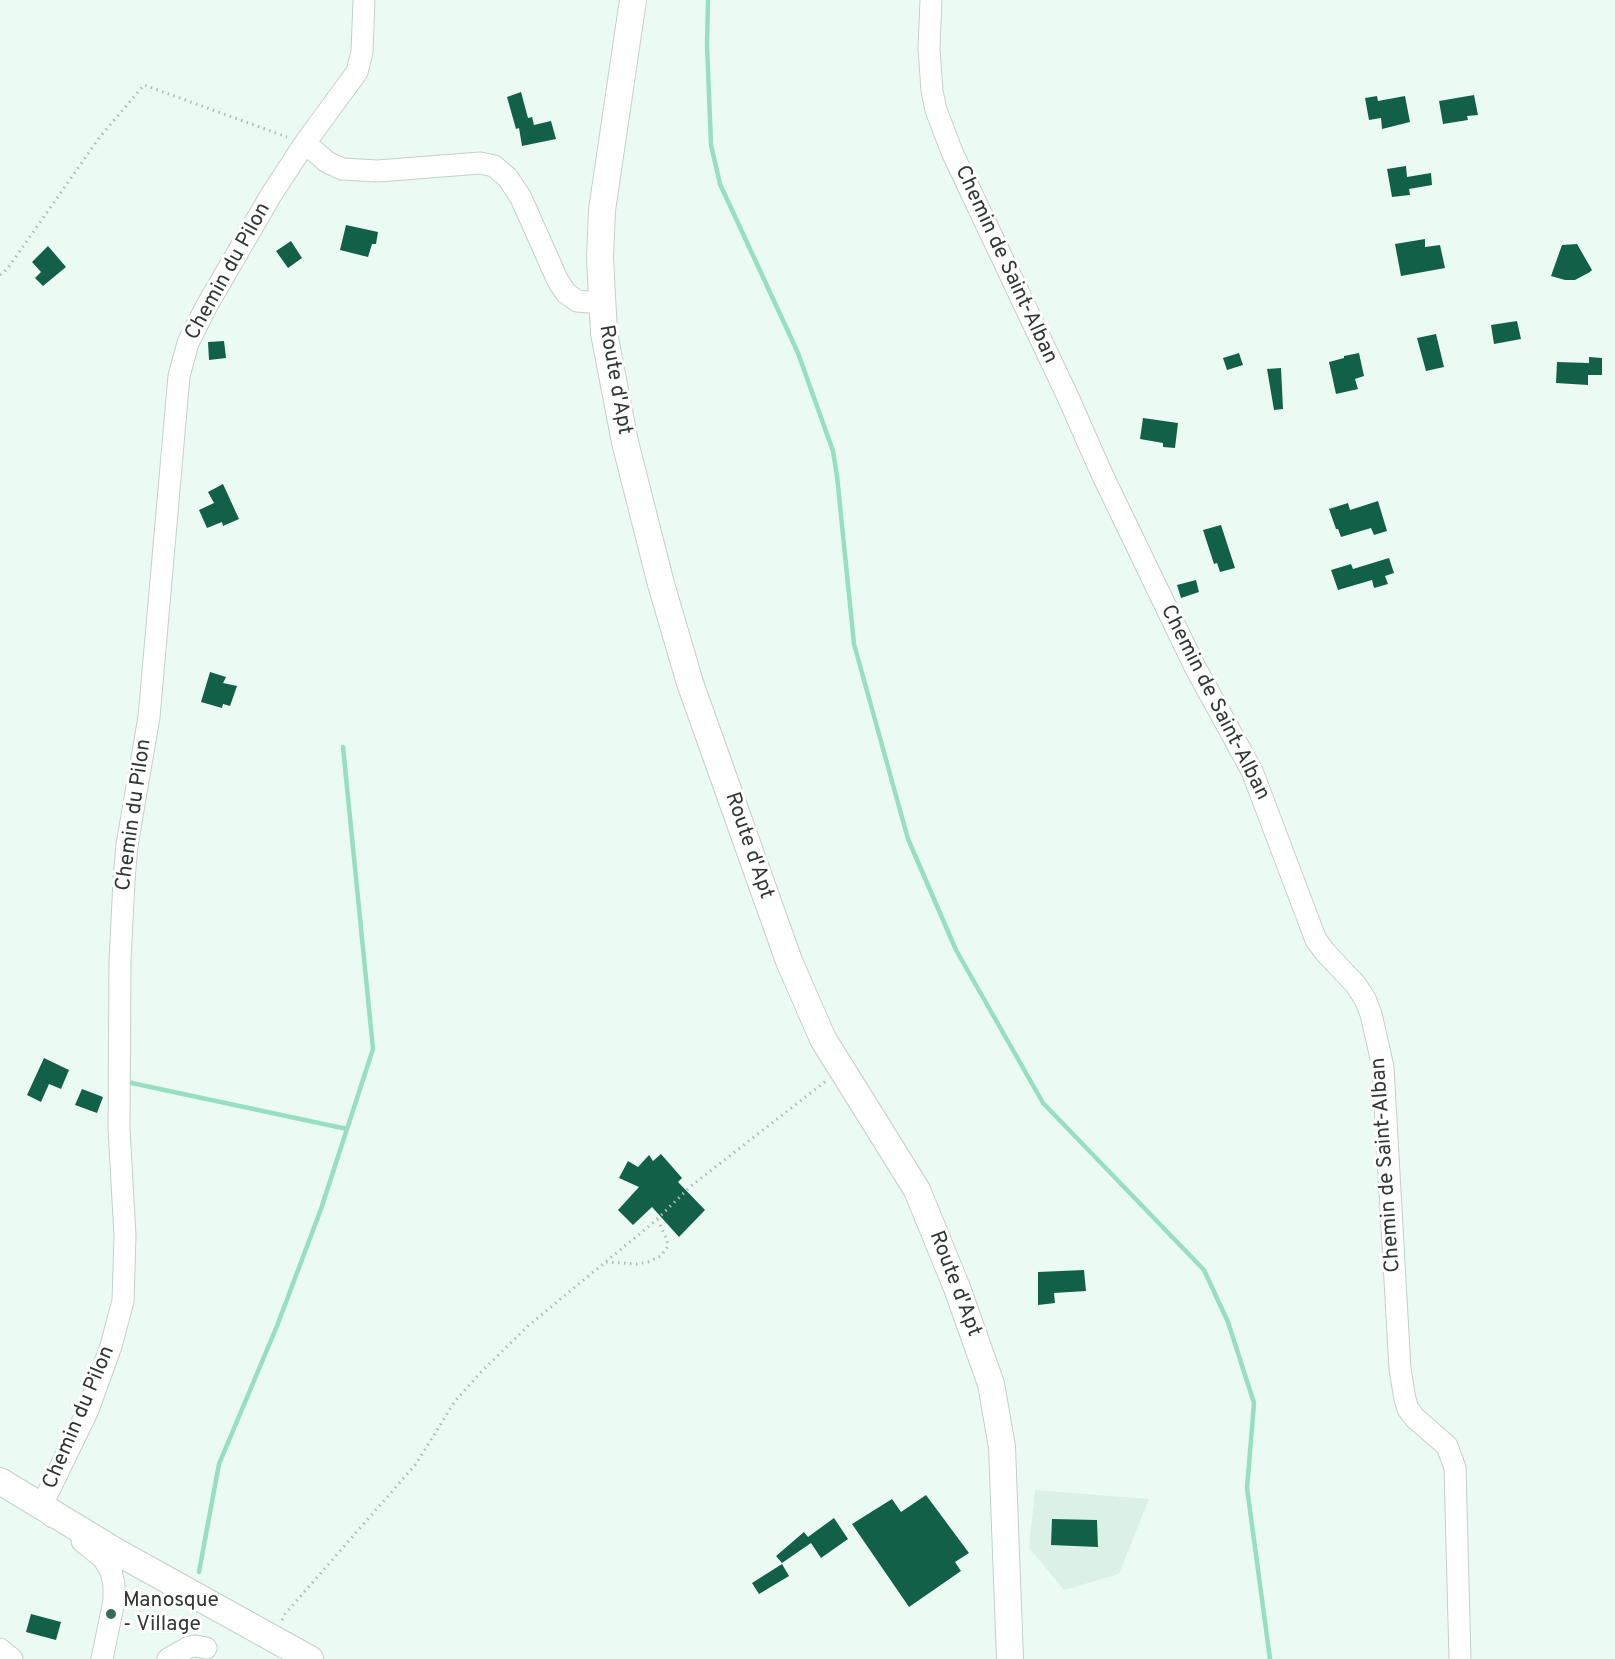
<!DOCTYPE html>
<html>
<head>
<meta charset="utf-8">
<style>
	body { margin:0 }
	canvas { display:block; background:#ecfaf4 }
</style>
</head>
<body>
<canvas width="1615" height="1659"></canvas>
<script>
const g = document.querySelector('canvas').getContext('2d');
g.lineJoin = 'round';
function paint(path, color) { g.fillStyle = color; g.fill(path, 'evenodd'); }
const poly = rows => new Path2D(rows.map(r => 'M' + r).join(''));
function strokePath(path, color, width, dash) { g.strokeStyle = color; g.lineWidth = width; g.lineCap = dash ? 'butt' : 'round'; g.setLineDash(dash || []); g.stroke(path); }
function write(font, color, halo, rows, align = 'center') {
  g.font = font + ' Overpass,sans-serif'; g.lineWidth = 6; g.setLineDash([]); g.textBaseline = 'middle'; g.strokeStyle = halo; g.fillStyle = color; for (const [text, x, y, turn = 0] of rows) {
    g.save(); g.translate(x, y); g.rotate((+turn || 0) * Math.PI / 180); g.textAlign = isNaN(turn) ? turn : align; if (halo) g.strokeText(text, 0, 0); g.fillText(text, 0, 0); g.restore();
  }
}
const built = poly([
	[1035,1490,1149,1499,1119,1574,1064,1590,1029,1548]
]);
const stream = poly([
	[708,0,707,45,711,145,720,184,798,353,833,451,837,476,854,644,908,839,956,950,1043,1103,1204,1270,1228,1322,1254,1403,1247,1488,1270,1659],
	[127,1082,347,1129],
	[199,1572,219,1464,277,1326,321,1209,373,1049,343,747]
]);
const building = poly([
	[521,92,528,118,532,117,534,125,551,121,556,139,522,146,519,128,516,129,507,97],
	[1474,95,1478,115,1467,116,1468,120,1443,124,1439,101],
	[1377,96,1378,101,1405,96,1410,122,1382,129,1381,118,1369,120,1365,98],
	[1406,166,1407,177,1431,173,1432,185,1409,189,1410,195,1392,197,1387,169],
	[346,225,378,232,376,244,372,244,368,257,340,250],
	[1425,239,1425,247,1440,245,1445,268,1401,276,1395,244],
	[291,241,302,258,288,268,276,251],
	[1577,244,1592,270,1590,272,1575,280,1565,280,1551,276,1562,245],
	[48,246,66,267,43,286,35,278,41,272,32,262],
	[1517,321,1521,339,1494,344,1491,325],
	[1436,334,1444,367,1426,371,1417,338],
	[224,341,226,358,209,360,208,342],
	[1239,353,1243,365,1227,370,1223,358],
	[1359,353,1364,376,1355,379,1358,389,1336,394,1329,362,1344,358,1344,356],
	[1589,357,1602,358,1602,375,1588,375,1588,385,1556,383,1557,362,1589,363,1589,368],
	[1281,368,1283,409,1274,410,1267,369],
	[1143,418,1178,423,1175,448,1163,447,1163,443,1140,439],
	[223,484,239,519,223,526,222,522,207,528,199,510,214,503,208,492],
	[1378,501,1387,531,1374,535,1371,528,1341,537,1338,529,1336,529,1329,509,1348,503,1350,510],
	[1221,525,1235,568,1220,572,1217,563,1214,564,1203,530],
	[1389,558,1394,573,1385,576,1388,584,1374,588,1372,580,1338,590,1331,570,1351,564,1353,569],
	[1196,580,1199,592,1181,598,1177,585],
	[210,672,226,677,223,683,237,686,230,706,223,704,222,708,201,702],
	[44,1058,69,1070,61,1089,49,1084,41,1102,27,1095],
	[82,1089,103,1097,97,1113,75,1105],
	[661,1154,682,1178,678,1182,705,1210,679,1237,652,1207,633,1225,618,1210,639,1187,619,1178,628,1161,638,1167,649,1155,653,1161],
	[1084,1270,1086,1291,1054,1293,1055,1303,1038,1305,1038,1272],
	[926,1495,969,1553,955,1562,961,1571,909,1607,852,1524,892,1499,901,1512],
	[834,1518,848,1539,821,1558,811,1543,782,1563,776,1556,804,1532,808,1537],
	[1052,1519,1097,1520,1098,1547,1051,1545],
	[782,1564,789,1576,759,1594,752,1583],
	[31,1614,61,1622,56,1640,26,1632]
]);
const path = poly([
	[0,275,8,268,99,138,144,85,287,137],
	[606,1262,637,1264,648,1262,661,1256,668,1246,667,1240,658,1220],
	[282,1620,285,1614,416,1464,455,1401,482,1371,529,1325,654,1222,691,1186,826,1081]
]);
const minor = poly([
	[931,0,929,48,932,91,936,110,952,152,1068,397,1101,472,1195,667,1252,771,1316,940,1325,952,1356,985,1365,999,1371,1014,1383,1067,1400,1369,1405,1399,1408,1409,1415,1418,1447,1446,1455,1468,1460,1659],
	[305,143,327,162,342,169,378,171,480,163,494,166,508,178,521,198,558,281,566,293,577,301,601,303],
	[53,1517,42,1505,88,1410,111,1346,123,1301,125,1236,119,1129,120,961,124,880,127,845,149,717,179,376,188,343,206,307,271,195,305,143,357,72,362,52,364,0],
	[82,1541,103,1558,111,1571],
	[0,1649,12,1659],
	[102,1659,114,1601,114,1585,111,1571,115,1558],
	[168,1659,189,1647,195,1646,206,1648]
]);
const major = poly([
	[633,0,602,210,600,258,604,333,625,442,661,584,690,683,789,961,823,1039,917,1190,957,1288,991,1384,1002,1447,1010,1659],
	[0,1481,117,1552,310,1659]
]);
const markers = [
	[111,1614,6,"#336e58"]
];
const streetNames = [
	["Chemin de Saint-Alban",1005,265,65],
	["Chemin du Pilon",229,272,-61],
	["Route d'Apt",614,380,80],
	["Chemin de Saint-Alban",1214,703,63],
	["Chemin du Pilon",135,815,-82],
	["Route d'Apt",748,846,71],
	["Chemin de Saint-Alban",1387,1165,-94],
	["Route d'Apt",954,1284,69],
	["Chemin du Pilon",80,1418,-67]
];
const poiNames = [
	["Manosque",123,1602],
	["- Village",123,1626]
];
paint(built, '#dbf1e7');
strokePath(stream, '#97dfc1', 4.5);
paint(building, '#126048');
strokePath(minor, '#c3d1ca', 23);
strokePath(major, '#c3d1ca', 28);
strokePath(path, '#b0bbb6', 3, [1.5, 4.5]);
strokePath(minor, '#fff', 21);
strokePath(major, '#fff', 26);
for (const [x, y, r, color] of markers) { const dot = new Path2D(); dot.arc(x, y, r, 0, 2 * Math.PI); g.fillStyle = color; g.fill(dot); strokePath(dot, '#fff', 2); }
write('21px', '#323735', '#fff', streetNames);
write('21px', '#323735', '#fff', poiNames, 'left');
</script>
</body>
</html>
